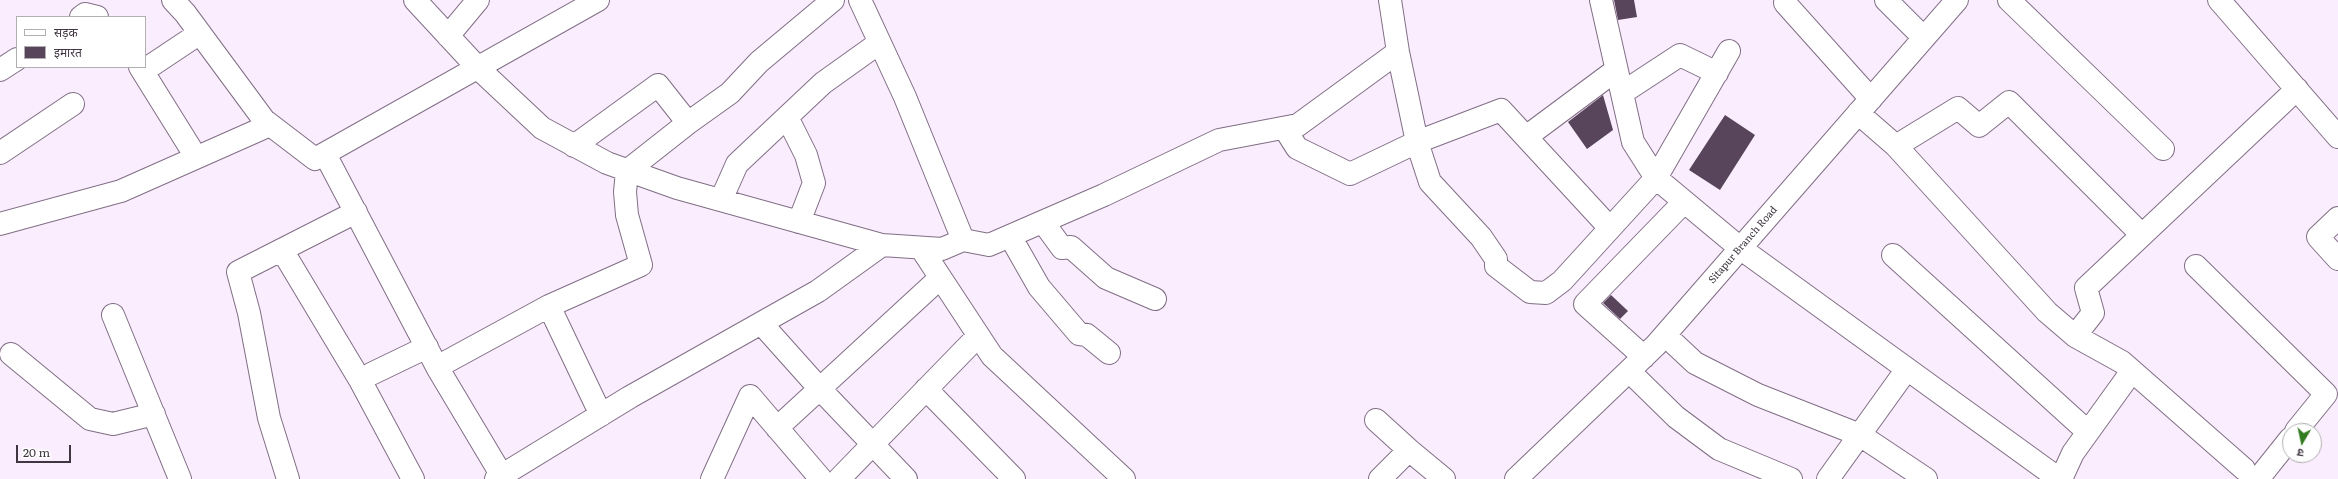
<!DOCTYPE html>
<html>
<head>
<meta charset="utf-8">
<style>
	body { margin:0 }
	#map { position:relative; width:2338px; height:479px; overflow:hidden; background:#faedfd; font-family:Literata,"Noto Sans Devanagari",serif }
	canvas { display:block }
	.legend { position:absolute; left:16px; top:16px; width:130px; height:52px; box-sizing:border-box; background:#fff; border:1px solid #b2afb3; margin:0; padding:5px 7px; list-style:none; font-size:12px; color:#3f3641 }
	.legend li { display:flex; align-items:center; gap:8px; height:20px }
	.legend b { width:20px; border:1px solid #b2afb3 }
	.north { position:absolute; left:2282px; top:423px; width:40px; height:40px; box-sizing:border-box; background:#fff; border:1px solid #b2afb3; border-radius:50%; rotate:189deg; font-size:11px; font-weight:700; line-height:16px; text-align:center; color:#3f3641 }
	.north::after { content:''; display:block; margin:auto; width:14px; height:18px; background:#327b21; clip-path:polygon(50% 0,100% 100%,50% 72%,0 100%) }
	.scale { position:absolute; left:16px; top:445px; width:55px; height:18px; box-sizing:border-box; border:2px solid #3f3641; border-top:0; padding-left:5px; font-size:12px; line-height:14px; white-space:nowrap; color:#3f3641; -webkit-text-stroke:3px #fff; paint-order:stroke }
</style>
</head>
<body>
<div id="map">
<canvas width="2338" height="479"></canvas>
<ul class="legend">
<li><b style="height:5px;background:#fff"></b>सड़क</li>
<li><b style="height:11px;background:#58455c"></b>इमारत</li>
</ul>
<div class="north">उ</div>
<div class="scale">20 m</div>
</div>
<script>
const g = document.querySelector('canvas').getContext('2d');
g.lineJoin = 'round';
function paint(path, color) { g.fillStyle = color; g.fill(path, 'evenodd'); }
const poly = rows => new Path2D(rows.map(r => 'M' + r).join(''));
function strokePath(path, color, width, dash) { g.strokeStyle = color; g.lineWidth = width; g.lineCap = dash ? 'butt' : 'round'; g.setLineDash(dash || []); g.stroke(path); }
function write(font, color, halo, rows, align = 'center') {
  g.font = font + ' Literata,serif'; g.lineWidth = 4; g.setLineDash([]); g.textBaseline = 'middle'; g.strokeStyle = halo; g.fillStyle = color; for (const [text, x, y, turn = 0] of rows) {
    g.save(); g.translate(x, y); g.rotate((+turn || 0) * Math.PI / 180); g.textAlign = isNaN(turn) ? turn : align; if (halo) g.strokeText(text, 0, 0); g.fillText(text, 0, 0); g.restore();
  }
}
const building = poly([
	[1614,0,1634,0,1637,17,1618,20],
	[1603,95,1613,130,1587,149,1568,122],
	[1725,115,1755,135,1720,190,1689,170],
	[1611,295,1628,311,1620,319,1603,303]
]);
const minor = poly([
	[173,0,185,13,264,120,315,159,598,0],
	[415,0,478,68,542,128,607,163,677,188,882,245,942,249,963,240,989,245,1104,195,1219,140,1298,125,1398,52],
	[860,0,905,97,963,240],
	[1390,0,1398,52,1417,142,1430,182,1481,237,1496,259,1496,266,1530,292,1546,293,1562,281,1656,178,1729,51],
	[1601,0,1633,142,1656,178,1740,248,2059,479],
	[1886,0,1924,38],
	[2009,0,2163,149],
	[2219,0,2338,137],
	[1785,3,1871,99],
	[81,17,85,14,97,17],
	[448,36,478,0],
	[140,67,196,157],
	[0,70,17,59],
	[143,71,200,33],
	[1622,93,1680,55,1717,73],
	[1858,113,1896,146,2047,312,2075,336,2122,362,2244,469],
	[787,117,806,155,814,183,799,222],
	[1285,129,1297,148,1350,174,1417,142,1501,110,1609,227],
	[1526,137,1616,70],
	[574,146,658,85,688,123],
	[1896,146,1958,108,1979,126,2009,102,2142,235],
	[0,153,73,104],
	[325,154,437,367,502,476],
	[721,200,737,164,823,83,879,43],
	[2338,218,2318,237,2338,259],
	[1043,222,1062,248,1071,247,1106,278,1155,299],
	[0,224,121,191,270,125],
	[1010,236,1039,287,1079,334,1087,335,1109,353],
	[921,248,992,356,1124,479],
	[282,250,360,380,413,479],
	[1893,255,2088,432],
	[2196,266,2326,394,2296,431],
	[549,306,601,415],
	[113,315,180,479],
	[761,323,820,389,906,479],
	[1665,335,1695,363,1758,395,1860,435,1926,479],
	[2075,336,2093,313,2086,288,2297,89],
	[11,354,90,419,113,424,154,414],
	[1644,357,1585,304,1684,202],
	[437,367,549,306,641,265,627,215,625,192,627,171,688,123,730,93,759,62,833,0],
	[1629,371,1676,417,1719,449,1791,479],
	[371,374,427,347],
	[926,389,1014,479],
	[1376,420,1409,450],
	[777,428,940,278],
	[288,479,269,418,249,313,238,272,356,212],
	[496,479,630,397,818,291,882,245],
	[712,479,750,396,821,479],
	[839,479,978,336],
	[1380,479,1409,450,1444,479],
	[1516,479,1656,345,1957,0],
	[1828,479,1907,369],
	[2061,479,2073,453,2132,371],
	[2258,479,2290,439]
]);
const streetNames = [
	["Sitapur Branch Road",1743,245,-49]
];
paint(building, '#58455c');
strokePath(minor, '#816e86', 24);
strokePath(minor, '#fff', 22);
write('10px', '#3f3641', '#fff', streetNames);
</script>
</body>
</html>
